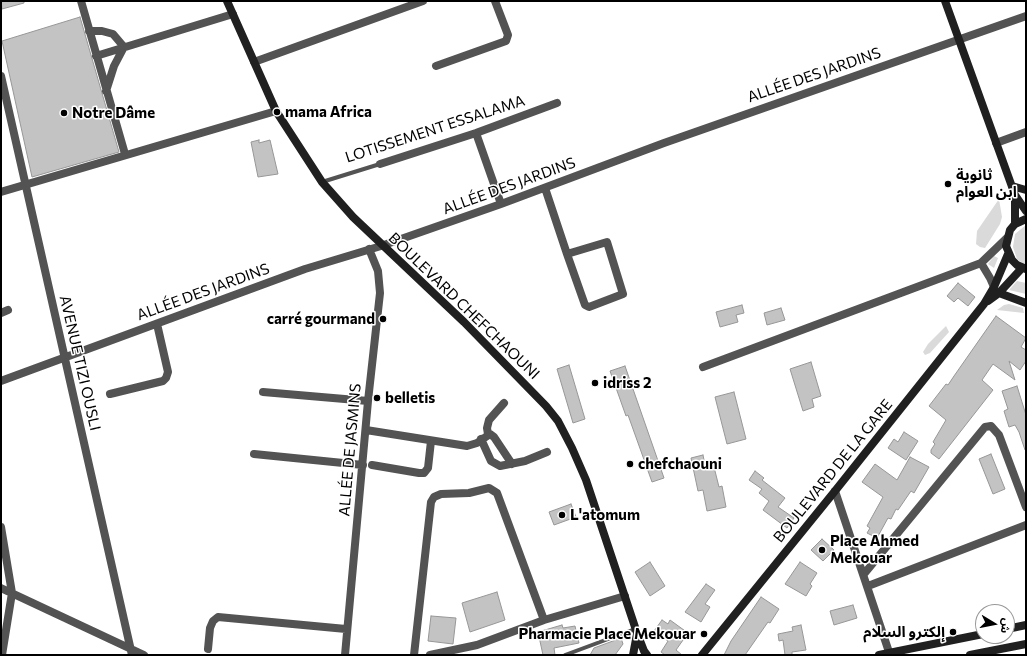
<!DOCTYPE html>
<html>
<head>
<meta charset="utf-8">
<style>
	body { margin:0 }
	#map { position:relative; width:1027px; height:656px; overflow:hidden; background:#fff; font-family:Commissioner,"Noto Sans Arabic",sans-serif }
	canvas { display:block }
	.frame { position:absolute; inset:0; border:2px solid #000; pointer-events:none }
	.north { position:absolute; left:975px; top:604px; width:40px; height:40px; box-sizing:border-box; background:#fff; border:1px solid #999; border-radius:50%; rotate:100deg; font-size:11px; font-weight:700; line-height:16px; text-align:center; color:#000 }
	.north::after { content:''; display:block; margin:auto; width:14px; height:18px; background:#000; clip-path:polygon(50% 0,100% 100%,50% 72%,0 100%) }
</style>
</head>
<body>
<div id="map">
<canvas width="1027" height="656"></canvas>
<div class="frame"></div>
<div class="north">ش</div>
</div>
<script>
const g = document.querySelector('canvas').getContext('2d');
g.lineJoin = 'round';
function paint(path, color) { g.fillStyle = color; g.fill(path, 'evenodd'); }
const poly = rows => new Path2D(rows.map(r => 'M' + r).join(''));
function strokePath(path, color, width, dash) { g.strokeStyle = color; g.lineWidth = width; g.lineCap = dash ? 'butt' : 'round'; g.setLineDash(dash || []); g.stroke(path); }
function write(font, color, halo, rows, align = 'center') {
  g.font = font + ' Commissioner,"Noto Sans Arabic",sans-serif'; g.lineWidth = 3; g.setLineDash([]); g.textBaseline = 'middle'; g.strokeStyle = halo; g.fillStyle = color; for (const [text, x, y, turn = 0] of rows) {
    g.save(); g.translate(x, y); g.rotate((+turn || 0) * Math.PI / 180); g.textAlign = isNaN(turn) ? turn : align; if (halo) g.strokeText(text, 0, 0); g.fillText(text, 0, 0); g.restore();
  }
}
const green = poly([
	[999,199,1002,217,1000,224,985,248,980,247,976,244,977,231],
	[1026,225,1026,266,1017,259,1013,247,1015,234],
	[994,256,998,258,994,268,988,264],
	[1017,281,1026,283,1026,294,1009,290],
	[1009,304,1023,308,1024,313,997,310,1004,305],
	[946,326,949,332,930,353,925,355,923,352,928,344]
]);
const building = poly([
	[1,1,24,1,24,3,2,9,1,1],
	[80,17,119,152,32,177,2,41,80,17],
	[259,140,259,143,270,140,278,174,258,177,251,142,259,140],
	[958,283,975,297,968,306,958,298,954,302,947,296,958,283],
	[742,305,744,313,736,315,738,322,720,327,716,312,742,305],
	[781,308,785,320,767,325,764,313,781,308],
	[996,316,1026,338,1021,347,1026,350,1026,361,1020,370,1009,361,1015,380,993,364,982,380,993,390,939,459,931,453,931,450,935,444,933,442,946,420,929,406,946,384,948,385,954,376,996,316],
	[811,362,821,396,812,399,814,407,803,411,790,369,811,362],
	[569,365,585,419,573,423,557,369,569,365],
	[625,366,664,478,652,482,628,415,626,416,610,371,625,366],
	[1017,386,1026,415,1026,450,1025,450,1019,432,1015,425,1009,427,1004,411,1008,409,1002,391,1017,386],
	[734,392,746,439,727,444,715,397,734,392],
	[904,432,918,441,906,460,888,448,894,439,898,442,904,432],
	[991,454,1005,489,993,494,979,459,991,454],
	[703,455,705,465,713,463,719,487,722,486,726,507,707,511,703,490,698,491,691,458,703,455],
	[910,457,929,467,914,493,911,491,898,510,896,509,891,519,888,518,877,538,867,533,870,528,867,526,883,497,862,482,875,464,897,480,910,457],
	[755,471,764,478,762,480,785,498,778,507,794,518,787,528,763,510,769,501,759,493,762,489,749,480,755,471],
	[571,504,576,517,554,525,549,512,571,504],
	[822,539,834,550,823,561,811,550,822,539],
	[650,562,665,586,650,596,635,572,650,562],
	[800,562,817,573,810,584,812,586,806,596,785,584,800,562],
	[706,584,715,590,705,604,710,607,701,622,685,612,706,584],
	[497,592,505,620,470,632,462,603,497,592],
	[761,597,779,609,770,623,768,622,745,655,724,655,731,641,761,597],
	[853,605,857,618,834,625,830,611,853,605],
	[431,616,456,618,453,644,428,641,431,616],
	[662,620,668,624,670,620,688,633,676,650,682,655,665,655,661,652,668,641,654,631,662,620],
	[562,625,563,628,575,626,579,643,554,648,555,655,543,655,538,632,562,625],
	[801,625,806,650,792,652,792,655,785,655,783,640,779,641,778,634,793,631,792,627,801,625],
	[621,638,623,644,615,655,590,655,594,648,621,638]
]);
const lane = poly([
	[322,182,380,164],
	[565,655,635,629]
]);
const street = poly([
	[81,1,125,154],
	[89,31,102,31,113,34,124,47,114,66,106,91],
	[96,56,233,14],
	[254,62,423,1],
	[436,66,506,41,508,35,495,1],
	[1,76,132,655],
	[476,133,501,204],
	[996,143,1026,132],
	[380,164,476,133,557,103],
	[545,188,567,254,585,305,589,307,623,294,607,242,567,254],
	[1,192,276,111],
	[981,263,990,278,994,287],
	[1,313,8,310],
	[703,367,981,263,1007,238],
	[1,381,305,269,381,246,501,204,664,143,1026,16],
	[263,392,368,401],
	[110,394,163,381,166,378,168,372,157,324],
	[366,430,467,446,477,443,490,434,494,437,512,464],
	[488,434,487,428,489,420,504,403],
	[481,439,491,461,500,466,525,461,547,452],
	[254,454,363,465],
	[372,465,419,473,424,473,428,468,431,441],
	[835,491,890,655],
	[1,527,12,593,2,655],
	[864,574,985,427,991,426,999,435,1026,507],
	[868,586,1026,525],
	[1,588,144,655],
	[208,649,210,628,213,621,218,617,346,629],
	[345,655,368,401,380,293,378,271,369,249],
	[414,655,431,502,434,497,441,494,469,493,489,488,497,493,544,620],
	[430,655,477,645,544,620,625,596]
]);
const secondary = poly([
	[227,1,276,111,322,182,353,217,464,322,546,406,558,421,572,448,586,480,637,633,644,651,647,655],
	[945,1,1015,195,1015,224],
	[1012,186,1026,190],
	[1015,195,1026,211],
	[1026,219,1015,224,1010,230,1006,246,1012,260,1017,265,1026,269],
	[999,293,1026,303],
	[988,301,999,293,1022,268],
	[1007,629,1026,625],
	[633,655,637,634],
	[702,655,835,491,984,304,994,287,1008,254],
	[879,655,983,634],
	[970,655,1026,644]
]);
const markers = [
	[277,112,4,"#000"],
	[64,113,4,"#000"],
	[948,184,4,"#000"],
	[383,319,4,"#000"],
	[595,383,4,"#000"],
	[377,398,4,"#000"],
	[630,464,4,"#000"],
	[562,515,4,"#000"],
	[822,550,4,"#000"],
	[953,632,4,"#000"],
	[704,634,4,"#000"]
];
const streetNames = [
	["ALLÉE DES JARDINS",814,75,-19],
	["LOTISSEMENT ESSALAMA",435,129,-18],
	["ALLÉE DES JARDINS",509,186,-20],
	["ALLÉE DES JARDINS",203,292,-20],
	["BOULEVARD CHEFCHAOUNI",464,306,44],
	["AVENUE TIZI OUSLI",80,363,77],
	["ALLÉE DE JASMINS",350,450,-85],
	["BOULEVARD DE LA GARE",833,471,-51]
];
const poiNames = [
	["mama Africa",285,112],
	["Notre Dâme",72,113],
	["ثانوية",956,175],
	["ابن العوام",956,192],
	["carré gourmand",375,319,"right"],
	["idriss 2",603,383],
	["belletis",385,398],
	["chefchaouni",638,464],
	["L'atomum",570,515],
	["Place Ahmed",830,541],
	["Mekouar",830,558],
	["إلكترو السلام",945,632,"right"],
	["Pharmacie Place Mekouar",696,634,"right"]
];
paint(green, '#dadada');
paint(building, '#c3c3c3');
strokePath(building, '#979797', 1);
strokePath(lane, '#535353', 4);
strokePath(street, '#535353', 8);
strokePath(secondary, '#202020', 8);
for (const [x, y, r, color] of markers) { const dot = new Path2D(); dot.arc(x, y, r, 0, 2 * Math.PI); g.fillStyle = color; g.fill(dot); strokePath(dot, '#fff', 1.5); }
write('15px', '#000', '#fff', streetNames);
write('bold 15px', '#000', '#fff', poiNames, 'left');
</script>
</body>
</html>
